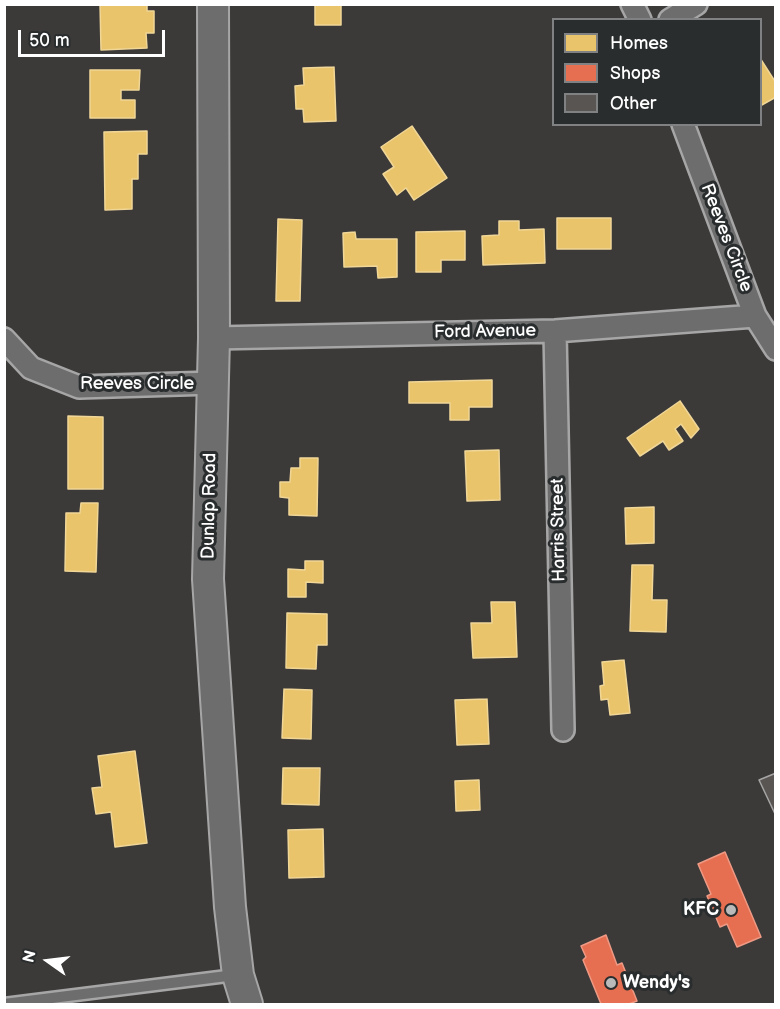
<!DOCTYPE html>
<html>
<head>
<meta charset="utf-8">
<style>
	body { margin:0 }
	#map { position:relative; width:780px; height:1009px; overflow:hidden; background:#3c3a39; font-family:"Balsamiq Sans",sans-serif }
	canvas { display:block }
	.frame { position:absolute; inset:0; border:6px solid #fff; pointer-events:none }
	.legend { position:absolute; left:552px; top:18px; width:210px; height:108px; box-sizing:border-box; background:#2a2d2e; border:2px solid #7f8182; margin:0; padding:8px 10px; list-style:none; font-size:18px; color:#fff }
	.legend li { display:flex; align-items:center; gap:12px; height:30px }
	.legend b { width:30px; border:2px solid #7f8182 }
	.north { position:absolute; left:18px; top:931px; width:60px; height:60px; -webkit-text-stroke:4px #2a2d2e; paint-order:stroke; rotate:284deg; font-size:16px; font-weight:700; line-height:24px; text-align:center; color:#fff }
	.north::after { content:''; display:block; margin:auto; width:21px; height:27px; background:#fff; clip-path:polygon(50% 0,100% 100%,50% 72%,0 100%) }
	.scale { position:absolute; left:18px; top:30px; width:147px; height:27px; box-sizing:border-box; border:3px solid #fff; border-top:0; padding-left:8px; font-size:18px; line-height:21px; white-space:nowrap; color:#fff; -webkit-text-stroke:4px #2a2d2e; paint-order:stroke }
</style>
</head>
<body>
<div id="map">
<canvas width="780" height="1009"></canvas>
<div class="frame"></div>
<ul class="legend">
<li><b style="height:16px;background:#e9c46a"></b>Homes</li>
<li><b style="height:16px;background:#e76f51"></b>Shops</li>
<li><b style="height:16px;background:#595553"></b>Other</li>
</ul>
<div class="north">N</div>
<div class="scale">50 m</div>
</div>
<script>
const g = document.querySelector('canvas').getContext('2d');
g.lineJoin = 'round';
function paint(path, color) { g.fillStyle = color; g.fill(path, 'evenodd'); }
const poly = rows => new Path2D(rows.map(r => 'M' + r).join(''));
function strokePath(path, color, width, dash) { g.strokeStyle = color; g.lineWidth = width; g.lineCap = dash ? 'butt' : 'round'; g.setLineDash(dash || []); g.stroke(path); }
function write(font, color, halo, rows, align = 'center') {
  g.font = font + ' "Balsamiq Sans",sans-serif'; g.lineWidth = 6; g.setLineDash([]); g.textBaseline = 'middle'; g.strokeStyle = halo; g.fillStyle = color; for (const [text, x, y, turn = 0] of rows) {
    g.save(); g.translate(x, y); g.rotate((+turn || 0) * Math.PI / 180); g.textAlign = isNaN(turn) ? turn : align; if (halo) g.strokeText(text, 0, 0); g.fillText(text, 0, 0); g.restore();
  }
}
const homes = poly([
	[100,4,147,4,147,11,154,11,154,33,146,33,147,48,101,50,100,4],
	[315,4,341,4,341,25,315,25,315,4],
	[760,58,776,83,776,97,760,106,760,58],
	[334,67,336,121,304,122,303,109,296,109,295,86,304,85,303,68,334,67],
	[90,70,140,70,139,90,121,90,121,100,135,100,135,118,90,118,90,70],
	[412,126,447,178,414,200,406,188,397,195,383,174,394,167,381,147,412,126],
	[147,131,147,154,138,154,138,179,132,179,132,209,105,210,104,132,147,131],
	[557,218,611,218,611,249,557,249,557,218],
	[278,219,302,220,300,301,276,301,278,219],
	[499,221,519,221,519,230,544,229,545,263,483,265,482,236,499,235,499,221],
	[465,231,465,260,441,260,441,272,416,272,416,232,465,231],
	[355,232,356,239,397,239,397,277,378,278,377,266,344,267,343,233,355,232],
	[492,380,492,407,469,407,469,420,450,420,450,403,409,403,409,382,492,380],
	[680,401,699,429,691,438,681,424,675,429,683,441,669,450,663,441,640,456,627,438,680,401],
	[68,416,103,417,103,489,68,489,68,416],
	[499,450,500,500,467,501,465,451,499,450],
	[300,458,318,458,317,516,289,515,289,498,280,497,280,482,290,482,291,468,300,468,300,458],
	[81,503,98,503,96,572,65,571,66,513,80,513,81,503],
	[654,507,654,543,626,544,625,508,654,507],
	[305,561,323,561,323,583,306,582,306,597,288,597,288,569,305,570,305,561],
	[632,565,653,565,652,600,667,600,666,632,630,631,632,565],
	[491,602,515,602,517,657,473,658,471,623,492,623,491,602],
	[287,613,327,614,327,645,317,645,316,669,286,668,287,613],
	[624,660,630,713,610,715,608,699,601,700,600,686,604,685,602,662,624,660],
	[284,689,312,690,311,739,282,738,284,689],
	[487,699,489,744,457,745,455,700,487,699],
	[135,751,147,843,115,847,111,812,96,814,92,788,102,787,98,756,135,751],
	[283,768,320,768,319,805,282,804,283,768],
	[479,780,480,810,456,811,455,781,479,780],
	[323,829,324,877,289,878,288,830,323,829]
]);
const shops = poly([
	[725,852,761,937,737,947,727,924,720,927,707,896,711,894,698,864,725,852],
	[606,935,617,965,622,963,637,1001,629,1004,601,1004,583,960,586,957,581,946,606,935]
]);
const building = poly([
	[776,773,776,816,759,780,776,773]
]);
const lane = poly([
	[4,1004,235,975]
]);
const street = poly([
	[632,4,640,20],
	[670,20,696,4],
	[683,124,755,316,776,349],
	[555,331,563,730],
	[214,338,555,331,755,316],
	[4,339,31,368,79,387,213,383]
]);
const secondary = poly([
	[213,4,214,338,208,579,230,907,238,975,247,1004]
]);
const markers = [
	[731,910,6,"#bbbaba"],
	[611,983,6,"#bbbaba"]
];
const streetNames = [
	["Reeves Circle",726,238,69],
	["Ford Avenue",485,332,-1],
	["Reeves Circle",137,384],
	["Dunlap Road",210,506,-89],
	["Harris Street",559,530,-91]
];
const poiNames = [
	["KFC",719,910],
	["Wendy's",623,983,"left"]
];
paint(homes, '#e9c46a');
strokePath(homes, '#f0d697', 1.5);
paint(shops, '#e76f51');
strokePath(shops, '#ee9a85', 1.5);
paint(building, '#595553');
strokePath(building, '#a7a6a6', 1.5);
strokePath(lane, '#a7a6a6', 15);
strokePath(street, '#a7a6a6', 26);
strokePath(secondary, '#a7a6a6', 34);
strokePath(lane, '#6d6d6d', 10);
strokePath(street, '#6d6d6d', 21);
strokePath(secondary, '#6d6d6d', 30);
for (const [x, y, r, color] of markers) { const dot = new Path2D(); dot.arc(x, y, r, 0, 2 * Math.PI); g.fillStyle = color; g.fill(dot); strokePath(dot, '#2a2d2e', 2); }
write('18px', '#fff', '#2a2d2e', streetNames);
write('bold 18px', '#fff', '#2a2d2e', poiNames, 'right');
</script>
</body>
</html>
